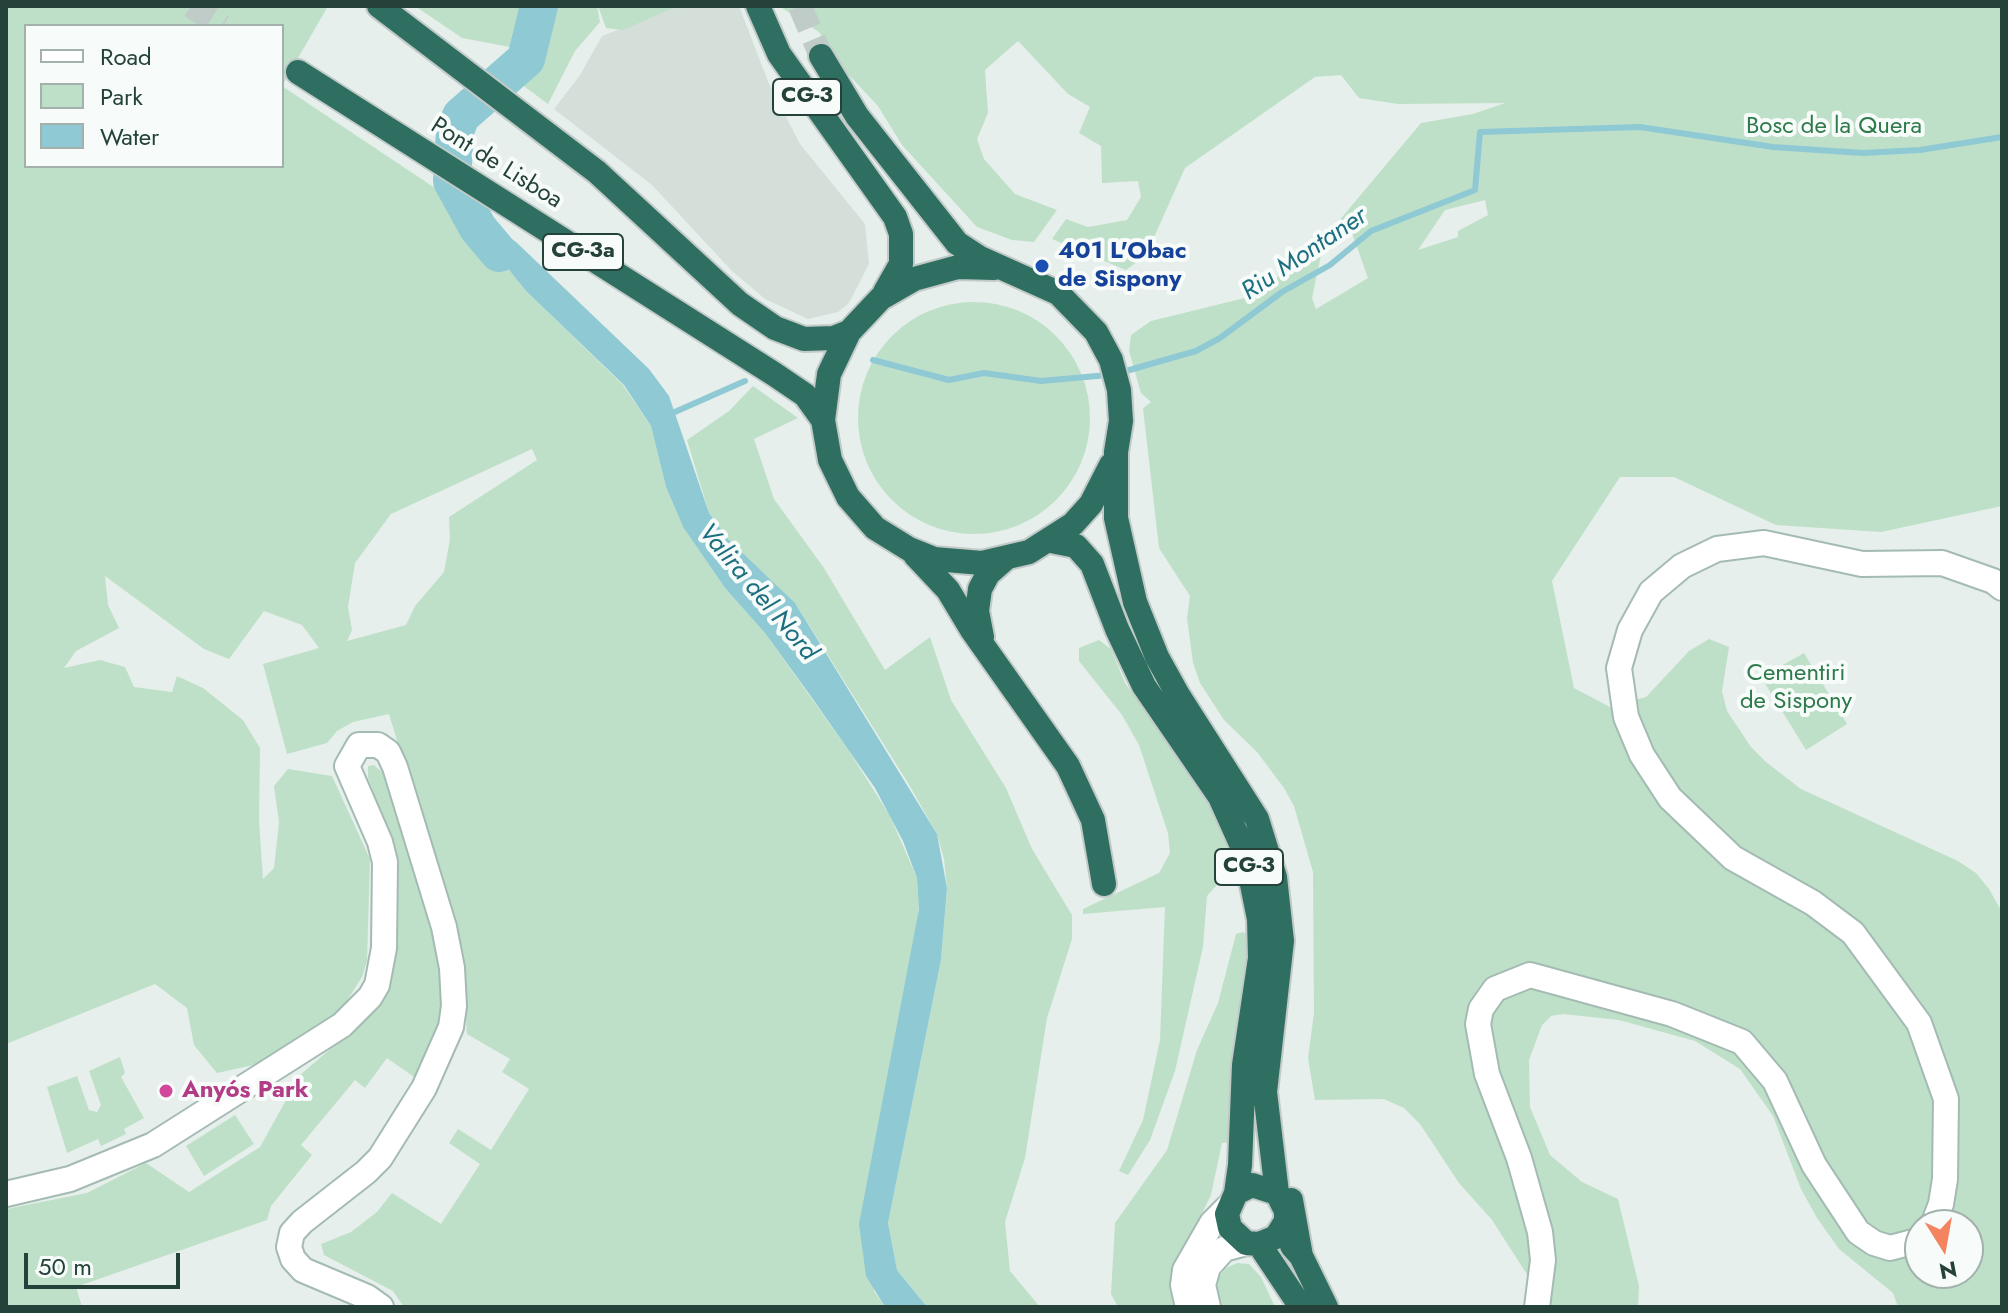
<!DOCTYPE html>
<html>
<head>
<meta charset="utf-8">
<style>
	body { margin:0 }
	#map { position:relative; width:2008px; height:1313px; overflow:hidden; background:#e6efeb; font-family:Jost,sans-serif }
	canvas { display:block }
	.frame { position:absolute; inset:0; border:8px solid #24423a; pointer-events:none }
	.legend { position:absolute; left:24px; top:24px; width:260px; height:144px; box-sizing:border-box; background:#f7fbf9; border:2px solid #a3b1ad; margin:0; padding:10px 14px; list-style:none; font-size:24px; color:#24423a }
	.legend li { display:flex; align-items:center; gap:16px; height:40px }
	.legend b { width:40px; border:2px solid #a3b1ad }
	.north { position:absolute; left:1904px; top:1209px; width:80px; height:80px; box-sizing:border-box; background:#f7fbf9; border:2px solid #a3b1ad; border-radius:50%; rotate:169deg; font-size:22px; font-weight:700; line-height:32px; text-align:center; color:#24423a }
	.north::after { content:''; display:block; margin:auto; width:28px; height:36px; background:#f4845f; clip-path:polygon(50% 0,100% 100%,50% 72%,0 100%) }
	.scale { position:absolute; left:24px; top:1253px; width:156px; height:36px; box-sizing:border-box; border:4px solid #24423a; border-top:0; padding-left:10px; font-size:24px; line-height:28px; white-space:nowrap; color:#24423a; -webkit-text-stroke:6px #f7fbf9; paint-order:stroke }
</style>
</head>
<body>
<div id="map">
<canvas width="2008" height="1313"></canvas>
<div class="frame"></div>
<ul class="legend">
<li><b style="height:10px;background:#fff"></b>Road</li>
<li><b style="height:22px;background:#bfe0c8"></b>Park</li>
<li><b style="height:22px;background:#8ec9d4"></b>Water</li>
</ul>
<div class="north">N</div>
<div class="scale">50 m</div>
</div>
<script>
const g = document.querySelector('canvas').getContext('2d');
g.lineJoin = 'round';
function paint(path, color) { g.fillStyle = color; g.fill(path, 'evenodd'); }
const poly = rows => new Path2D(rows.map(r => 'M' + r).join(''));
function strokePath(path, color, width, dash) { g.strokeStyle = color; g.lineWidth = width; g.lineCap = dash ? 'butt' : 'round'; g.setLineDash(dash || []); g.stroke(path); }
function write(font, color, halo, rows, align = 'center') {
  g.font = font + ' Jost,sans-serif'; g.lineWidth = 8; g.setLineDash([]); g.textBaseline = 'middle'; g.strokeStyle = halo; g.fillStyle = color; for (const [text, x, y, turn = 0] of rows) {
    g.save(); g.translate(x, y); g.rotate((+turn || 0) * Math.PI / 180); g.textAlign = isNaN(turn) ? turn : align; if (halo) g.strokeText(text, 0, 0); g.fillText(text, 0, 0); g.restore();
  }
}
const built = poly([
	[678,6,739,6,769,84,800,144,865,224,869,264,849,303,838,312,808,319,765,299,732,271,652,185,554,109,580,75,602,36]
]);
const green = poly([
	[6,6,328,6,282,86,453,200,526,291,623,385,651,426,666,487,683,527,725,588,765,633,849,751,890,816,917,878,919,906,874,1291,885,1307,404,1307,393,1291,324,1255,321,1244,351,1232,377,1212,392,1193,441,1224,480,1164,449,1143,458,1129,491,1150,529,1089,502,1072,510,1059,467,1034,463,970,449,912,389,714,353,722,337,731,327,743,287,754,263,664,319,648,302,625,264,611,229,659,204,649,105,576,108,605,119,628,76,651,64,668,100,660,125,667,134,687,172,692,177,676,203,688,243,720,260,748,259,821,263,879,274,868,279,822,274,786,288,769,332,776,370,859,367,961,362,977,338,1015,267,1062,217,1073,194,1045,187,1008,155,984,6,1044],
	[26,26,282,26,282,166,26,166],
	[532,449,537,460,449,517,450,539,444,572,415,606,406,625,347,641,352,630,348,607,355,563,391,514],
	[415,6,532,6,520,45,510,47,462,38],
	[550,6,597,6,600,22,575,51,548,104,521,84,546,38],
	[598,6,678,6,623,30,606,28],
	[779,6,2002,6,2002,506,1881,532,1776,525,1674,477,1620,477,1552,581,1574,688,1610,707,1646,697,1689,651,1709,639,1729,647,1722,691,1727,711,1751,747,1766,762,1801,789,1958,861,1976,873,1989,889,2002,912,2002,1307,1898,1307,1893,1293,1839,1249,1817,1218,1801,1189,1773,1116,1740,1069,1695,1041,1619,1020,1563,1014,1551,1016,1542,1025,1529,1060,1530,1107,1550,1155,1582,1182,1618,1199,1639,1286,1638,1307,1548,1307,1492,1220,1459,1183,1420,1124,1404,1108,1384,1099,1315,1100,1308,1058,1314,1013,1313,872,1294,806,1284,788,1257,752,1224,720,1200,683,1193,663,1187,618,1190,596,1159,548,1143,408,1151,402,1141,393,1129,351,1131,335,1151,321,1249,297,1292,267,1321,255,1312,298,1316,309,1368,278,1352,233,1338,222,1421,123,1473,114,1505,103,1398,104,1359,98,1341,75,1315,77,1185,168,1146,255,1126,270,1052,239,1066,219,1088,227,1127,220,1141,197,1138,181,1102,183,1101,146,1079,133,1090,107,1068,94,1018,41,985,70,988,113,977,139,984,159,1015,194,1057,210,1034,242,1012,240,977,227,902,145,878,106,847,73,819,32],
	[1485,200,1488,215,1458,231,1458,237,1418,250,1445,210],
	[1920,1225,1968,1225,1968,1273,1920,1273],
	'858 418a116 116 0 1 1 232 0a116 116 0 1 1-232 0Z',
	[753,386,798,418,754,439,774,499,824,568,885,670,930,637,951,700,1006,788,1032,849,1072,915,1072,939,1047,1018,1025,1158,1005,1222,1010,1271,1040,1307,927,1307,897,1270,888,1223,941,960,947,888,944,859,937,834,908,783,797,606,729,540,709,513,687,440,729,411],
	[1099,640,1111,649,1125,683,1198,785,1227,833,1234,866,1207,896,1203,947,1175,1071,1150,1140,1128,1175,1119,1171,1143,1120,1160,1040,1165,907,1083,914,1083,909,1159,873,1170,853,1168,833,1139,745,1122,715,1079,661,1079,648],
	[1804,653,1847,724,1806,750,1761,677],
	[374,765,383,773,395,803,425,899,443,976,444,997,439,1024,423,1064,414,1077,387,1058,365,1088,355,1080,301,1145,312,1155,271,1206,267,1220,76,1287,82,1307,6,1307,6,1209,87,1193,146,1163,189,1192,260,1147,300,1075,370,1015,383,989,387,830,368,778,368,766],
	[1243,932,1247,934,1248,960,1231,1076,1233,1142,1222,1143,1211,1195,1174,1269,1172,1294,1177,1307,1118,1307,1111,1294,1115,1223,1167,1150,1197,1050,1218,1003,1236,934],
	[120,1057,125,1073,121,1077,144,1118,124,1129,126,1134,101,1146,98,1139,67,1153,47,1087,77,1076,89,1110,97,1112,101,1105,89,1071],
	[235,1115,254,1144,204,1176,186,1146],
	[1237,1263,1249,1264,1261,1277,1275,1307,1222,1307,1216,1293,1218,1278,1226,1268]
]);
const water = poly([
	[532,6,549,6,546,38,521,84,496,64,520,45],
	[453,200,516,242,649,369,669,396,709,513,729,540,795,603,937,834,947,888,941,960,888,1223,897,1270,927,1307,885,1307,866,1276,859,1224,919,909,917,878,903,841,875,788,810,695,765,633,725,588,683,527,666,487,651,426,624,385,526,291]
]);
const stream = poly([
	[873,360,949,380,984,373,1041,381,1108,375],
	[1119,373,1196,351,1220,338,1282,292,1330,265,1371,231,1475,190,1480,132,1640,127,1773,147,1863,153,1920,150,2002,137],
	[668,415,745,381]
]);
const river = poly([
	[499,253,478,228,452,181,455,131,461,116,526,59,539,6]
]);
const highwayTunnel = poly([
	[191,6,223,26],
	[800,6,821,56]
]);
const secondary = poly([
	[6,1194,70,1179,153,1145,342,1025,370,997,377,985,384,948,385,862,380,842,347,766,359,745,378,745,388,752,395,767,444,927,452,968,454,1006,451,1027,424,1088,380,1158,366,1172,302,1222,292,1233,289,1247,293,1259,303,1270,367,1297,381,1307],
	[1933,1225,1941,1204,1945,1179,1946,1099,1919,1023,1853,933,1813,903,1733,858,1670,798,1642,755,1626,717,1619,668,1630,630,1651,592,1682,566,1717,549,1764,543,1862,564,1942,563,1993,581,2002,588],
	[1188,1307,1183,1285,1185,1270,1212,1223,1228,1207],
	[1208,1307,1203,1285,1208,1267,1224,1249,1246,1243],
	[1537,1307,1543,1260,1540,1232,1519,1158,1487,1074,1478,1024,1481,1009,1495,989,1530,975,1672,1014,1742,1042,1775,1081,1814,1165,1858,1232,1874,1243,1890,1248,1920,1240]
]);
const highway = poly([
	[379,6,597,172,740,304,775,328,804,339,834,338,849,332],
	[758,6,779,54,895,217,901,234,901,264,885,292],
	[821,56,857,116,957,243,980,258,1058,293,1096,332,1111,360,1119,390,1121,421,1116,452,1116,518,1135,602,1157,657,1178,695,1257,819,1275,877,1282,941,1265,1092,1277,1193],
	[298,72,774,374,805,395,823,420],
	[994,268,958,267,914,279,881,298,849,332,829,374,823,420,830,460,848,497,875,528,909,549,934,559,982,563,1029,552,1073,524,1091,504,1111,465],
	[1051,541,1076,546,1092,564,1117,629,1144,686,1220,797,1246,855,1259,919,1260,958,1244,1065,1240,1165,1236,1193,1227,1214,1230,1228,1246,1243,1259,1244,1276,1237,1286,1221,1286,1211,1277,1193,1252,1185,1236,1193],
	[915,555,948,590,972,630,1068,766,1093,820,1104,884],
	[982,637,977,611,980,589,988,574,1005,559],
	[1291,1200,1301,1256],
	[1259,1244,1301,1307],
	[1292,1246,1301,1256,1326,1307]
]);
const markers = [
	[1042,266,8,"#1a4fb4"],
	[166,1091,8,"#d1479c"]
];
const shields = [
	[807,97,68],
	[583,252,80],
	[1249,867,68]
];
const shieldNames = [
	["CG-3",807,97],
	["CG-3a",583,252],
	["CG-3",1249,867]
];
const parkNames = [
	["Bosc de la Quera",1834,127],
	["Cementiri",1796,674],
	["de Sispony",1796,702]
];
const streetNames = [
	["Pont de Lisboa",496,164,32]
];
const transitNames = [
	["401 L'Obac",1058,252],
	["de Sispony",1058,280]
];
const hotelNames = [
	["Anyós Park",182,1091]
];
const waterNames = [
	["Riu Montaner",1305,255,-34],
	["Valira del Nord",757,593,50]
];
paint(built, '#d4dfda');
paint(green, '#bfe0c8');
paint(water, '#8ec9d4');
strokePath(stream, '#8ec9d4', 6);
strokePath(river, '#8ec9d4', 38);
strokePath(highwayTunnel, '#bfccc8', 24, [24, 12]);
strokePath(secondary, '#a4bbb3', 28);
strokePath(highway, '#c2cac8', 28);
strokePath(secondary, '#fff', 24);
strokePath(highway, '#2f6f62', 24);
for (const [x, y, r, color] of markers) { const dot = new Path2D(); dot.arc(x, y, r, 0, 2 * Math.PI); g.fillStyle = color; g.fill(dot); strokePath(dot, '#f7fbf9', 3); }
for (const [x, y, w] of shields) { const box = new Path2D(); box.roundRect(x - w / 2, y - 18, w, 36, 6); g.fillStyle = '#f7fbf9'; g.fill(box); strokePath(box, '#24423a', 2); }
write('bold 22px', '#24423a', null, shieldNames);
write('24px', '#2d7a4b', '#f7fbf9', parkNames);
write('24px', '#24423a', '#f7fbf9', streetNames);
write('bold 24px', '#164399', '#f7fbf9', transitNames, 'left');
write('bold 24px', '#b23c85', '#f7fbf9', hotelNames, 'left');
write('italic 26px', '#1c6f80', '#f7fbf9', waterNames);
</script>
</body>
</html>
